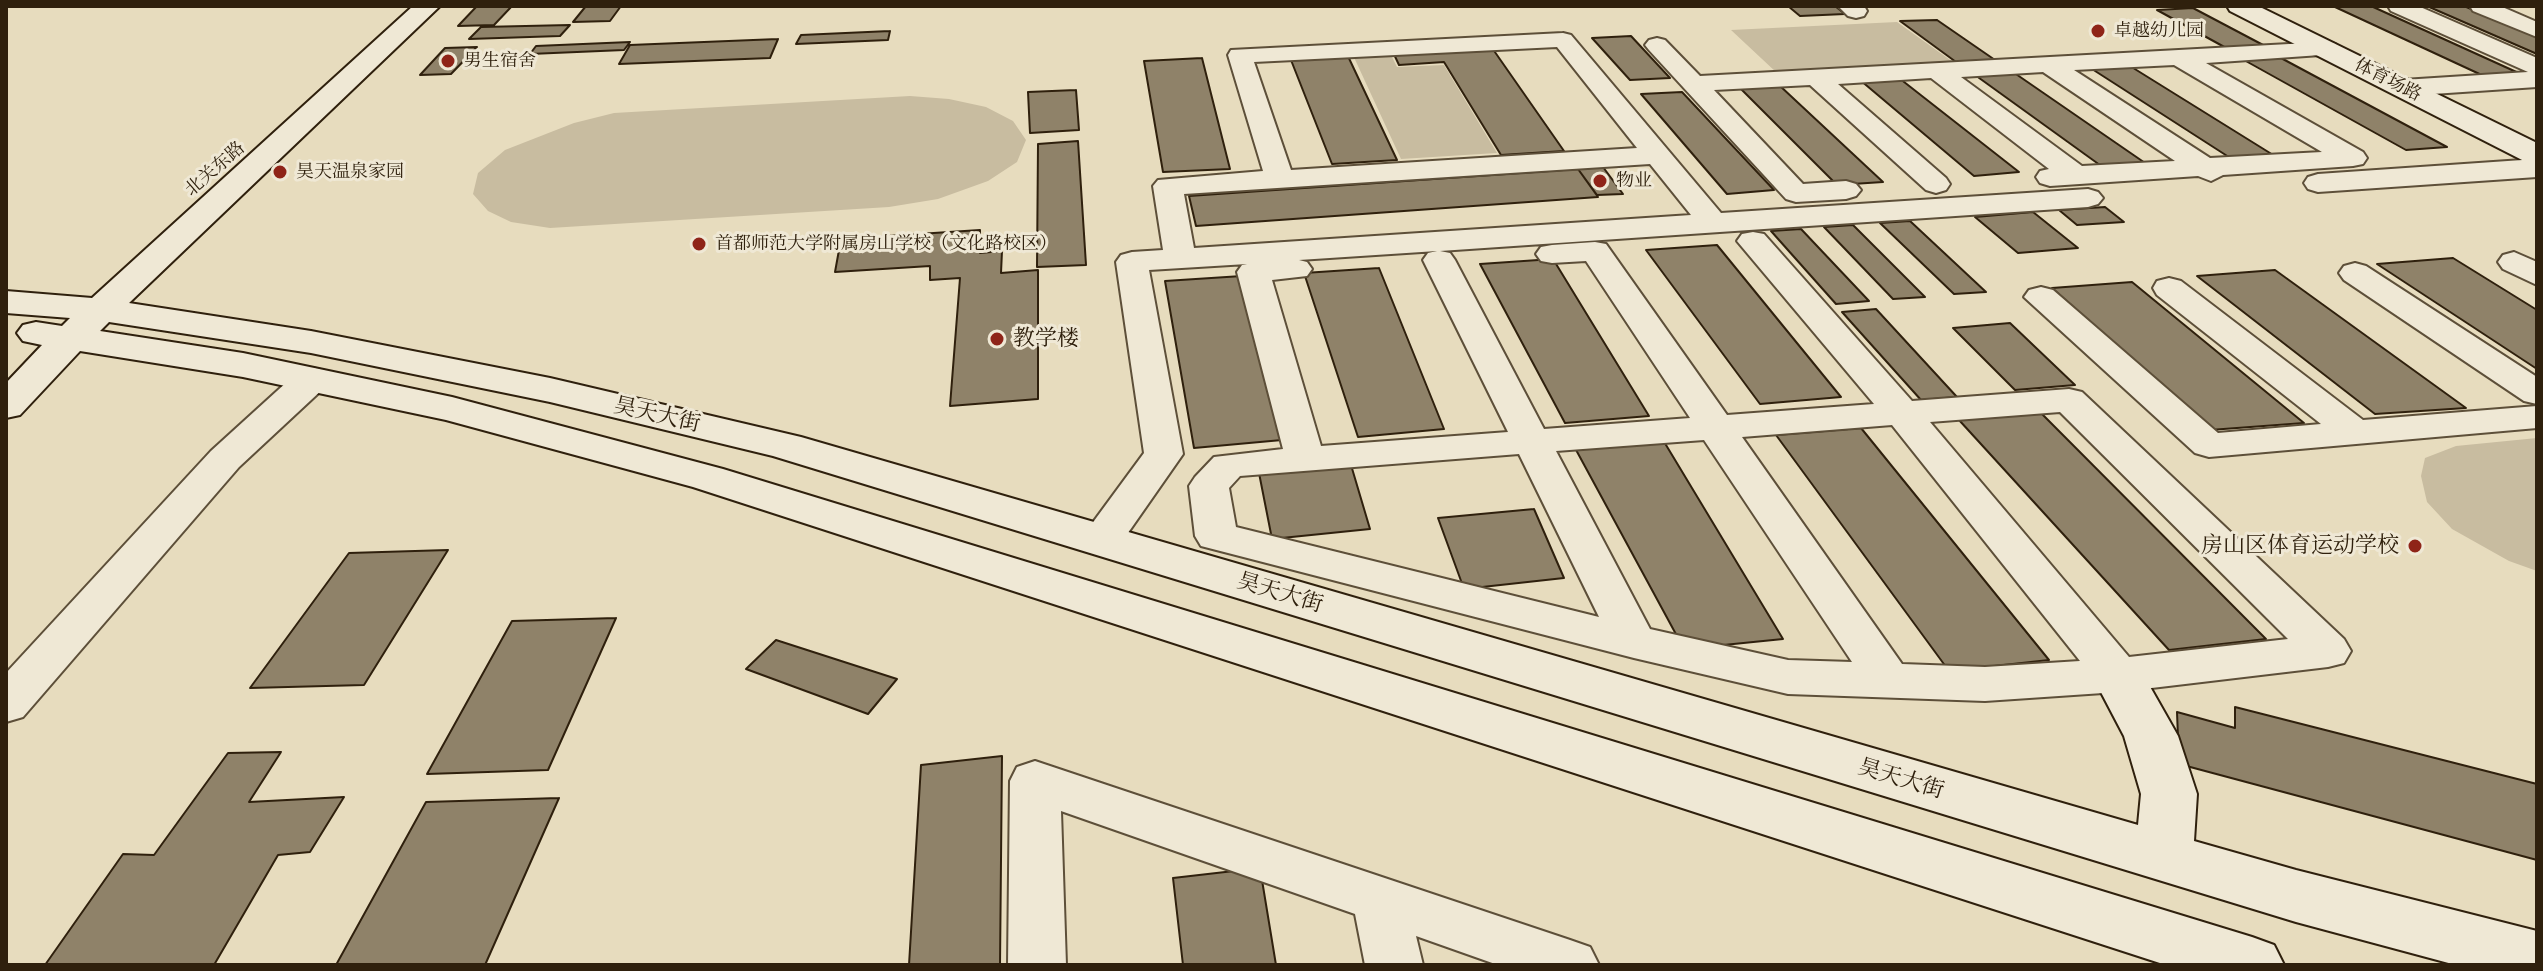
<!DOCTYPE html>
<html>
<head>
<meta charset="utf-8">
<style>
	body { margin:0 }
	#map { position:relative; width:2543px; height:971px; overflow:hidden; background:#e7dcbe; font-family:"Libre Caslon Text",serif }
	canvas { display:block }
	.frame { position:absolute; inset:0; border:8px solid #2f200d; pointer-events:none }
</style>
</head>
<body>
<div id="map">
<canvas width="2543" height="971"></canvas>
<div class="frame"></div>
</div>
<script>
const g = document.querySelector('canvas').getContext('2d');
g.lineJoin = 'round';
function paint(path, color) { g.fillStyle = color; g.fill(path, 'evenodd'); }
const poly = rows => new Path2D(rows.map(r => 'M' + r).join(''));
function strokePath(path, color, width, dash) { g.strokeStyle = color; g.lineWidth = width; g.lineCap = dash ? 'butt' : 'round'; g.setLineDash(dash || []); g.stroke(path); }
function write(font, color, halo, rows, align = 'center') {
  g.font = font + ' "Libre Caslon Text","Noto Serif SC",serif'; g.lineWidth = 6; g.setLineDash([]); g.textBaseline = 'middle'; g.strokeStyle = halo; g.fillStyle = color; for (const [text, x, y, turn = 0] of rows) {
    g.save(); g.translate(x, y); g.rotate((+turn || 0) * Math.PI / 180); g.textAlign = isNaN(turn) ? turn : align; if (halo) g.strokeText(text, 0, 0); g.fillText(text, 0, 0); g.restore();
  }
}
const green = poly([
	[1897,22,1953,62,1777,73,1731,30],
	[1389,51,1397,67,1444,65,1497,153,1401,159,1352,53],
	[910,96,949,99,986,107,1013,121,1026,140,1017,162,988,181,938,199,889,207,550,228,511,222,488,211,473,194,478,173,505,150,574,123,614,113],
	[2537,438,2537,571,2509,561,2452,529,2427,502,2421,476,2425,458,2456,446]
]);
const building = poly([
	[477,6,512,6,494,25,458,26,477,6],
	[586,6,621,6,610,21,573,22,586,6],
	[1788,6,1835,6,1845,14,1800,16,1788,6],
	[2371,6,2523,75,2486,77,2335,7,2371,6],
	[2427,6,2464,6,2537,37,2537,54,2427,6],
	[2193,8,2265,46,2228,49,2157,10,2193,8],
	[1937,20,1995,60,1956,62,1900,21,1937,20],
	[570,25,560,36,469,39,481,27,570,25],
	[890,31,888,40,796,44,801,35,890,31],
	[1631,36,1670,78,1630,80,1592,38,1631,36],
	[778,39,770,58,619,64,630,45,778,39],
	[630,42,624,50,530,54,536,46,630,42],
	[1490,45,1564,151,1501,155,1444,62,1399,65,1392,50,1490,45],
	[477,47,451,74,420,75,445,48,477,47],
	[1346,52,1397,160,1332,164,1289,55,1346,52],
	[1202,58,1230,169,1163,172,1144,61,1202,58],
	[2281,58,2447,147,2406,150,2244,60,2281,58],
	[2130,66,2278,158,2235,161,2092,69,2130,66],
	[2013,72,2148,165,2104,168,1975,75,2013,72],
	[1899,78,2019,172,1974,176,1860,80,1899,78],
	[1779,85,1883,182,1837,185,1739,87,1779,85],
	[1076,90,1079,130,1030,133,1028,92,1076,90],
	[1682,92,1774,190,1727,194,1641,94,1682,92],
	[1078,141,1086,265,1037,267,1038,144,1078,141],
	[1603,167,1623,194,1597,195,1578,169,1603,167],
	[1578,169,1598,197,1196,226,1189,196,1578,169],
	[2105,207,2124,222,2077,225,2059,210,2105,207],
	[2033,212,2078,248,2018,253,1975,217,2033,212],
	[1910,221,1986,292,1954,294,1880,223,1910,221],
	[1853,225,1925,297,1893,299,1824,227,1853,225],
	[1801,229,1869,301,1836,304,1771,231,1801,229],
	[980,230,980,253,1002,251,1001,273,1038,270,1038,399,950,406,960,278,930,280,930,266,835,272,841,239,980,230],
	[1717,245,1841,397,1760,404,1646,250,1717,245],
	[2453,258,2537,310,2537,369,2377,264,2453,258],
	[1553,259,1649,416,1565,423,1480,264,1553,259],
	[1379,268,1444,429,1358,437,1304,273,1379,268],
	[2275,270,2466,408,2375,414,2197,276,2275,270],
	[1242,276,1282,440,1194,448,1165,281,1242,276],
	[2132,282,2304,423,2210,430,2052,288,2132,282],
	[1876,309,1957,397,1921,400,1842,312,1876,309],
	[2010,323,2075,385,2015,390,1953,328,2010,323],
	[2041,413,2266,639,2169,650,1959,420,2041,413],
	[1861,428,2049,660,1949,671,1776,435,1861,428],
	[1663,440,1783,639,1684,649,1575,448,1663,440],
	[1351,465,1370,529,1272,539,1259,473,1351,465],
	[1534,509,1564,578,1464,589,1438,518,1534,509],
	[448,550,364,685,250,688,349,553,448,550],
	[616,618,548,770,427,774,512,621,616,618],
	[776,640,897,679,868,714,746,669,776,640],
	[2235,707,2537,784,2537,860,2179,764,2177,712,2235,728,2235,707],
	[281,752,249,802,344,797,310,852,278,855,214,965,45,965,123,854,154,855,228,753,281,752],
	[1002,756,1000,965,909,965,921,765,1002,756],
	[559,798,485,965,336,965,426,802,559,798],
	[1260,868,1276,965,1183,965,1173,878,1260,868]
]);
const street = poly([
	[1838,6,1864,6,1867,11,1864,16,1856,18,1848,16,1838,6],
	[2388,6,2418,6,2537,58,2537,87,2403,96,2394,93,2390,88,2394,83,2403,80,2528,72,2391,11,2388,6],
	[2470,6,2500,6,2537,22,2537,37,2473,11,2470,6],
	[1563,33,1571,35,1721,213,2088,189,2098,192,2103,198,2098,204,2088,207,1440,251,1450,253,1455,260,1544,429,1690,418,1586,261,1552,263,1541,261,1536,254,1541,247,1552,245,1595,242,1606,244,1727,415,1874,404,1737,241,1742,234,1753,232,1764,234,1912,401,2069,389,2082,392,2344,639,2351,651,2344,663,2328,667,2118,692,1985,701,1788,694,1634,658,1201,546,1195,536,1189,486,1195,477,1214,457,1283,449,1237,272,1242,265,1247,264,1149,270,1183,454,1116,550,1101,554,1086,550,1080,540,1144,453,1116,262,1121,255,1132,252,1163,250,1153,186,1158,180,1263,171,1228,55,1231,50,1563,33],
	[1557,47,1637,148,1291,170,1254,62,1557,47],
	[1650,164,1691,215,1194,248,1184,194,1650,164],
	[1437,251,1428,253,1423,260,1508,432,1321,446,1272,280,1307,276,1312,269,1307,262,1299,260,1437,251],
	[2060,412,2288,639,2129,657,1930,422,2060,412],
	[1892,425,2080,661,1985,667,1902,664,1742,437,1892,425],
	[1704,440,1852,662,1788,660,1650,629,1556,451,1704,440],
	[1519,454,1599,617,1236,527,1229,488,1240,476,1519,454],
	[1657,38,1665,40,1700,76,2326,42,2335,44,2338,49,2335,54,2206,63,2363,152,2367,158,2363,164,2353,166,2223,175,2211,181,2198,176,2050,186,2040,183,2036,177,2040,171,2049,169,1931,78,1838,84,1946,178,1950,184,1946,190,1936,193,1926,190,1810,85,1714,90,1803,184,1846,181,1856,184,1861,190,1856,196,1846,199,1796,202,1786,199,1649,50,1645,45,1649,40,1657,38],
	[2174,65,2322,152,2210,158,2074,70,2174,65],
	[2043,72,2175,161,2082,166,1961,77,2043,72],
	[2537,159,2537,177,2318,192,2308,189,2304,183,2308,177,2318,174,2537,159],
	[2514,252,2537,262,2537,285,2503,269,2498,262,2503,255,2514,252],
	[2355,263,2366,266,2537,377,2537,404,2524,401,2344,280,2339,273,2344,266,2355,263],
	[2169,278,2181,281,2363,420,2537,406,2537,428,2209,457,2195,453,2024,297,2029,290,2041,287,2053,290,2218,433,2321,424,2157,295,2153,288,2157,281,2169,278],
	[312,368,325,371,330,379,325,387,239,467,23,717,6,722,6,673,211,451,299,371,312,368],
	[1035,761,1570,940,1590,947,1599,965,1498,965,1416,936,1423,965,1365,965,1355,914,1061,811,1066,965,1008,965,1010,781,1017,767,1035,761]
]);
const secondary = poly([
	[413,6,440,6,129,303,311,331,550,378,801,437,2138,825,2141,794,2124,736,2092,675,2100,662,2118,656,2136,662,2178,736,2197,794,2194,841,2296,870,2537,931,2537,965,2456,965,2296,922,773,456,550,402,311,353,109,322,100,331,243,353,452,397,723,469,2252,937,2274,945,2284,965,2166,965,693,487,446,420,243,377,80,351,20,415,6,418,6,383,42,345,23,341,17,333,23,325,36,322,62,326,70,318,6,313,6,291,92,298,413,6],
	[2227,6,2258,6,2537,143,2537,164,2526,162,2230,11,2227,6]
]);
const markers = [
	[2098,31,8,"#8f2418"],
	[448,61,8,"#8f2418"],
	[280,172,8,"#8f2418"],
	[1600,181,8,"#8f2418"],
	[699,244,8,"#8f2418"],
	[997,339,8,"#8f2418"],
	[2415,546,8,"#8f2418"]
];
const farPoinames = [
	["卓越幼儿园",2114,31],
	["男生宿舍",464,61],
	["昊天温泉家园",296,172],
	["物业",1616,181],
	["首都师范大学附属房山学校（文化路校区）",715,244]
];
const farStreetnames = [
	["体育场路",2388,80,27],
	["北关东路",215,169,-41]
];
const poiNames = [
	["教学楼",1013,339],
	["房山区体育运动学校",2399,546,"right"]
];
const streetNames = [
	["昊天大街",657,415,13],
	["昊天大街",1280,593,17],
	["昊天大街",1901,779,17]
];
paint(green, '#c8bca0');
paint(building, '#8f8269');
strokePath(building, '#2f200d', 2);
strokePath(street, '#5d4f39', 4);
strokePath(secondary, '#2f200d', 4);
paint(street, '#efe8d5');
paint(secondary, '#efe8d5');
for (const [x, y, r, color] of markers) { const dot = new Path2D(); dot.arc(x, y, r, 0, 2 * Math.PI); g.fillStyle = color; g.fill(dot); strokePath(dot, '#efe8d5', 3); }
write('18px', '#2f200d', '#efe8d5', farPoinames, 'left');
write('18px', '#2f200d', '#efe8d5', farStreetnames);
write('22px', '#2f200d', '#efe8d5', poiNames, 'left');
write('22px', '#2f200d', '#efe8d5', streetNames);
</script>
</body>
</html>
